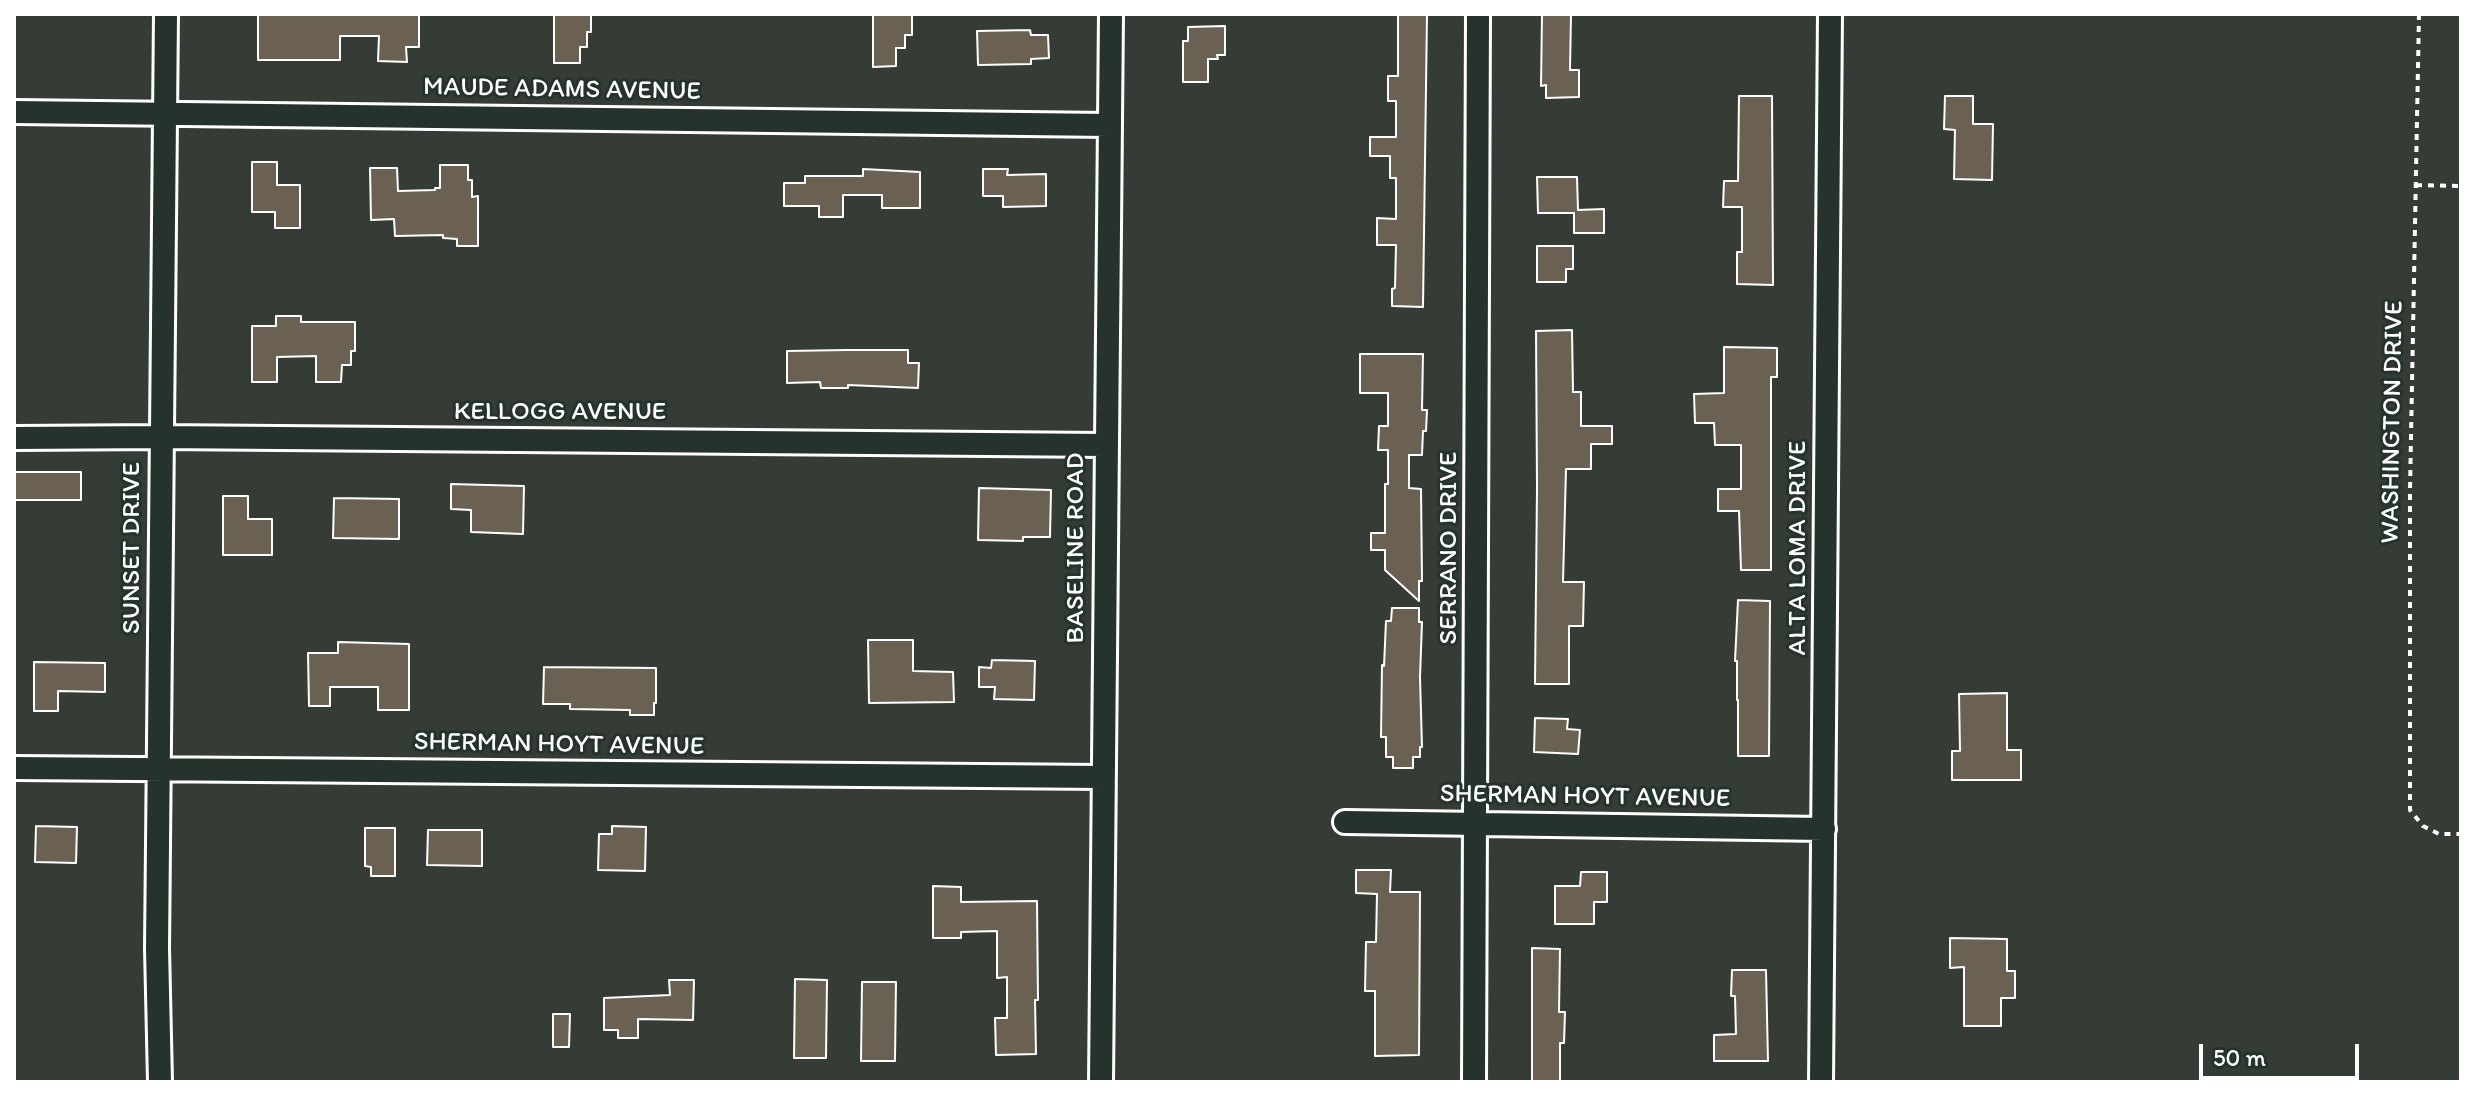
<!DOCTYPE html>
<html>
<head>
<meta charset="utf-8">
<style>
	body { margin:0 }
	#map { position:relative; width:2475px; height:1096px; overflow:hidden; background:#343c35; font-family:Itim,sans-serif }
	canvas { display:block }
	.frame { position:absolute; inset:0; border:16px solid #fff; pointer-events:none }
	.scale { position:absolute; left:2199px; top:1044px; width:160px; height:36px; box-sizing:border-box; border:4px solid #fff; border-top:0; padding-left:10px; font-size:24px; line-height:28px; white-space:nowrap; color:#fff; -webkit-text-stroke:6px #26332d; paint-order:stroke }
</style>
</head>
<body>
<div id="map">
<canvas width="2475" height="1096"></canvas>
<div class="frame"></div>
<div class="scale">50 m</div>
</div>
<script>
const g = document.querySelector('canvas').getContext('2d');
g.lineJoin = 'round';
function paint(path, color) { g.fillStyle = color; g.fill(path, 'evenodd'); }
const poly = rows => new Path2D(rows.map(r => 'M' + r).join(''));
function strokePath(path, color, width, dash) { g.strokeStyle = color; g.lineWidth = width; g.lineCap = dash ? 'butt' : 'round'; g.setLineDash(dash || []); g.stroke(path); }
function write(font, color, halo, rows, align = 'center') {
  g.font = font + ' Itim,sans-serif'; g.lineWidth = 6; g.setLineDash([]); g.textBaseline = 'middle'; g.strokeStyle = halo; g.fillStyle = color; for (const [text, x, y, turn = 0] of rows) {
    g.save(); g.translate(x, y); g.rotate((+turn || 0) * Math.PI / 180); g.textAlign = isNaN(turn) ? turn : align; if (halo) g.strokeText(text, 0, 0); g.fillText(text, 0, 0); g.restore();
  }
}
const building = poly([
	[258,14,419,14,419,47,406,47,407,62,378,61,379,36,340,36,340,60,258,60,258,14],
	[554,14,591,14,591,32,587,32,587,47,580,47,580,63,554,63,554,14],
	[873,14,912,14,912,35,905,35,905,48,896,48,896,66,873,67,873,14],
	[1398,14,1427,14,1423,307,1392,306,1392,289,1395,288,1396,245,1377,245,1377,218,1396,219,1396,178,1390,178,1390,156,1370,156,1370,137,1396,137,1396,101,1388,101,1388,76,1398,76,1398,14],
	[1542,14,1571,14,1570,70,1579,70,1579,97,1546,98,1546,85,1541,86,1542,14],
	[1225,26,1225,55,1217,55,1218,59,1208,59,1208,82,1183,82,1183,41,1188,41,1188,27,1225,26],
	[1030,30,1031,35,1048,35,1049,58,1031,59,1031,64,978,65,977,31,1030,30],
	[1739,96,1772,96,1773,285,1737,284,1737,252,1742,252,1742,207,1723,207,1724,181,1738,181,1739,96],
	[1945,96,1973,96,1973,124,1993,124,1992,180,1954,179,1955,130,1944,129,1945,96],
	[252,162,277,162,277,185,300,185,300,228,275,228,275,212,252,212,252,162],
	[440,165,468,165,468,180,472,180,472,197,478,196,478,246,457,246,457,239,443,238,443,235,395,236,394,219,371,220,370,168,397,168,398,191,435,190,435,188,440,188,440,165],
	[863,169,920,172,920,208,882,208,882,195,843,195,843,217,819,217,819,206,784,206,784,183,805,183,805,176,863,176,863,169],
	[983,169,1008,169,1007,175,1046,174,1046,206,1003,207,1003,196,983,196,983,169],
	[1537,177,1577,177,1578,210,1604,209,1604,233,1574,233,1574,213,1538,213,1537,177],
	[1537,246,1573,246,1573,269,1566,269,1566,282,1537,282,1537,246],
	[276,316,301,316,301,322,355,322,355,351,351,351,351,365,342,365,341,382,316,382,316,356,277,357,277,382,252,382,252,326,276,326,276,316],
	[1572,330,1573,392,1581,392,1581,426,1612,426,1612,444,1591,444,1591,469,1566,469,1563,582,1584,582,1583,626,1569,626,1569,684,1535,684,1537,488,1536,331,1572,330],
	[1724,347,1777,348,1777,377,1771,377,1771,570,1741,570,1739,511,1718,511,1718,489,1741,489,1741,445,1715,445,1714,423,1695,423,1694,394,1724,393,1724,347],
	[847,350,908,350,908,363,919,363,918,388,848,385,848,388,821,388,820,382,787,383,787,351,847,350],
	[1360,354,1423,354,1422,410,1427,410,1426,431,1423,431,1422,455,1409,455,1409,488,1421,489,1422,581,1419,581,1419,601,1385,570,1385,550,1371,550,1371,533,1385,533,1385,484,1388,484,1388,450,1378,450,1379,426,1388,426,1388,393,1360,393,1360,354],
	[14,472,81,472,81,500,14,500,14,472],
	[451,484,524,486,523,534,471,532,471,510,451,509,451,484],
	[979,488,1051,490,1050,537,1023,537,1023,541,978,540,979,488],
	[223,496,248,496,248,519,272,519,272,555,223,555,223,496],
	[334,498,399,499,399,539,333,538,334,498],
	[1738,600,1770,601,1769,756,1738,756,1738,700,1737,700,1737,661,1735,661,1738,600],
	[1392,608,1419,608,1419,622,1422,622,1420,677,1422,747,1420,747,1420,757,1413,757,1413,768,1393,768,1393,757,1386,757,1386,737,1381,737,1382,665,1384,666,1386,621,1391,621,1392,608],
	[868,640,913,640,913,671,953,672,954,702,869,703,868,640],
	[338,642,409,644,409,710,378,710,378,687,330,687,330,706,309,706,308,653,338,653,338,642],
	[992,660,1035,661,1034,700,994,699,995,687,979,687,979,667,991,668,992,660],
	[34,662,105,663,105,692,58,691,58,711,34,711,34,662],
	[544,667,656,668,656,703,654,703,654,715,630,715,630,710,570,709,570,704,543,704,544,667],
	[2007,693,2007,750,2021,750,2021,780,1952,780,1952,751,1960,751,1959,694,2007,693],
	[1535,718,1568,719,1567,729,1580,730,1578,754,1534,752,1535,718],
	[36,826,77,827,76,863,35,862,36,826],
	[612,826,646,827,645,871,598,870,599,834,612,834,612,826],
	[365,828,395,828,395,876,371,876,371,867,365,866,365,828],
	[428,830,482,830,482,866,427,865,428,830],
	[1356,870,1391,870,1390,892,1420,892,1419,1055,1375,1056,1375,991,1365,991,1366,942,1376,942,1377,894,1356,893,1356,870],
	[1581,872,1607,872,1607,902,1594,902,1594,924,1555,924,1555,886,1580,886,1581,872],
	[933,886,961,887,961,902,1037,901,1038,1000,1035,1000,1036,1054,996,1055,995,1018,1007,1018,1007,977,997,978,997,931,961,932,961,938,933,938,933,886],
	[1950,938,2007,939,2007,971,2015,971,2015,998,2001,998,2001,1026,1964,1026,1964,967,1950,968,1950,938],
	[1532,948,1560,949,1559,1012,1565,1012,1564,1043,1560,1043,1560,1082,1532,1082,1532,948],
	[1732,970,1766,970,1768,1061,1714,1061,1714,1035,1736,1034,1735,996,1731,996,1732,970],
	[795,979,827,980,826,1058,794,1058,795,979],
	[669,980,694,980,693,1020,638,1019,638,1038,618,1038,618,1030,604,1030,604,998,670,995,669,980],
	[862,982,896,982,895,1061,861,1061,862,982],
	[553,1014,570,1014,569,1047,553,1047,553,1014]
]);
const path = poly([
	[2419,14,2410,490,2410,810,2423,826,2439,834,2461,834],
	[2416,185,2461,186]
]);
const street = poly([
	[14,112,1109,125],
	[14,438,161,437,1105,445],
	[14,768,1103,777],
	[1345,822,1824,829],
	[160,1082,157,948,166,14],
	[1101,1082,1111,14],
	[1474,1082,1478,14],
	[1821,1082,1830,14]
]);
const streetNames = [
	["MAUDE ADAMS AVENUE",562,90,1],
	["KELLOGG AVENUE",560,412],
	["WASHINGTON DRIVE",2393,422,-89],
	["SUNSET DRIVE",132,548,-90],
	["BASELINE ROAD",1076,548,-90],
	["SERRANO DRIVE",1449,548,-90],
	["ALTA LOMA DRIVE",1798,548,-90],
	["SHERMAN HOYT AVENUE",559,745,1],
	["SHERMAN HOYT AVENUE",1585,797,1]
];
paint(building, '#6a6153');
strokePath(building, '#fff', 2);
strokePath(street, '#fff', 28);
strokePath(path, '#fff', 4, [6, 6]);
strokePath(street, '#26332d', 22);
write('26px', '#fff', '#26332d', streetNames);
</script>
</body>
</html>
